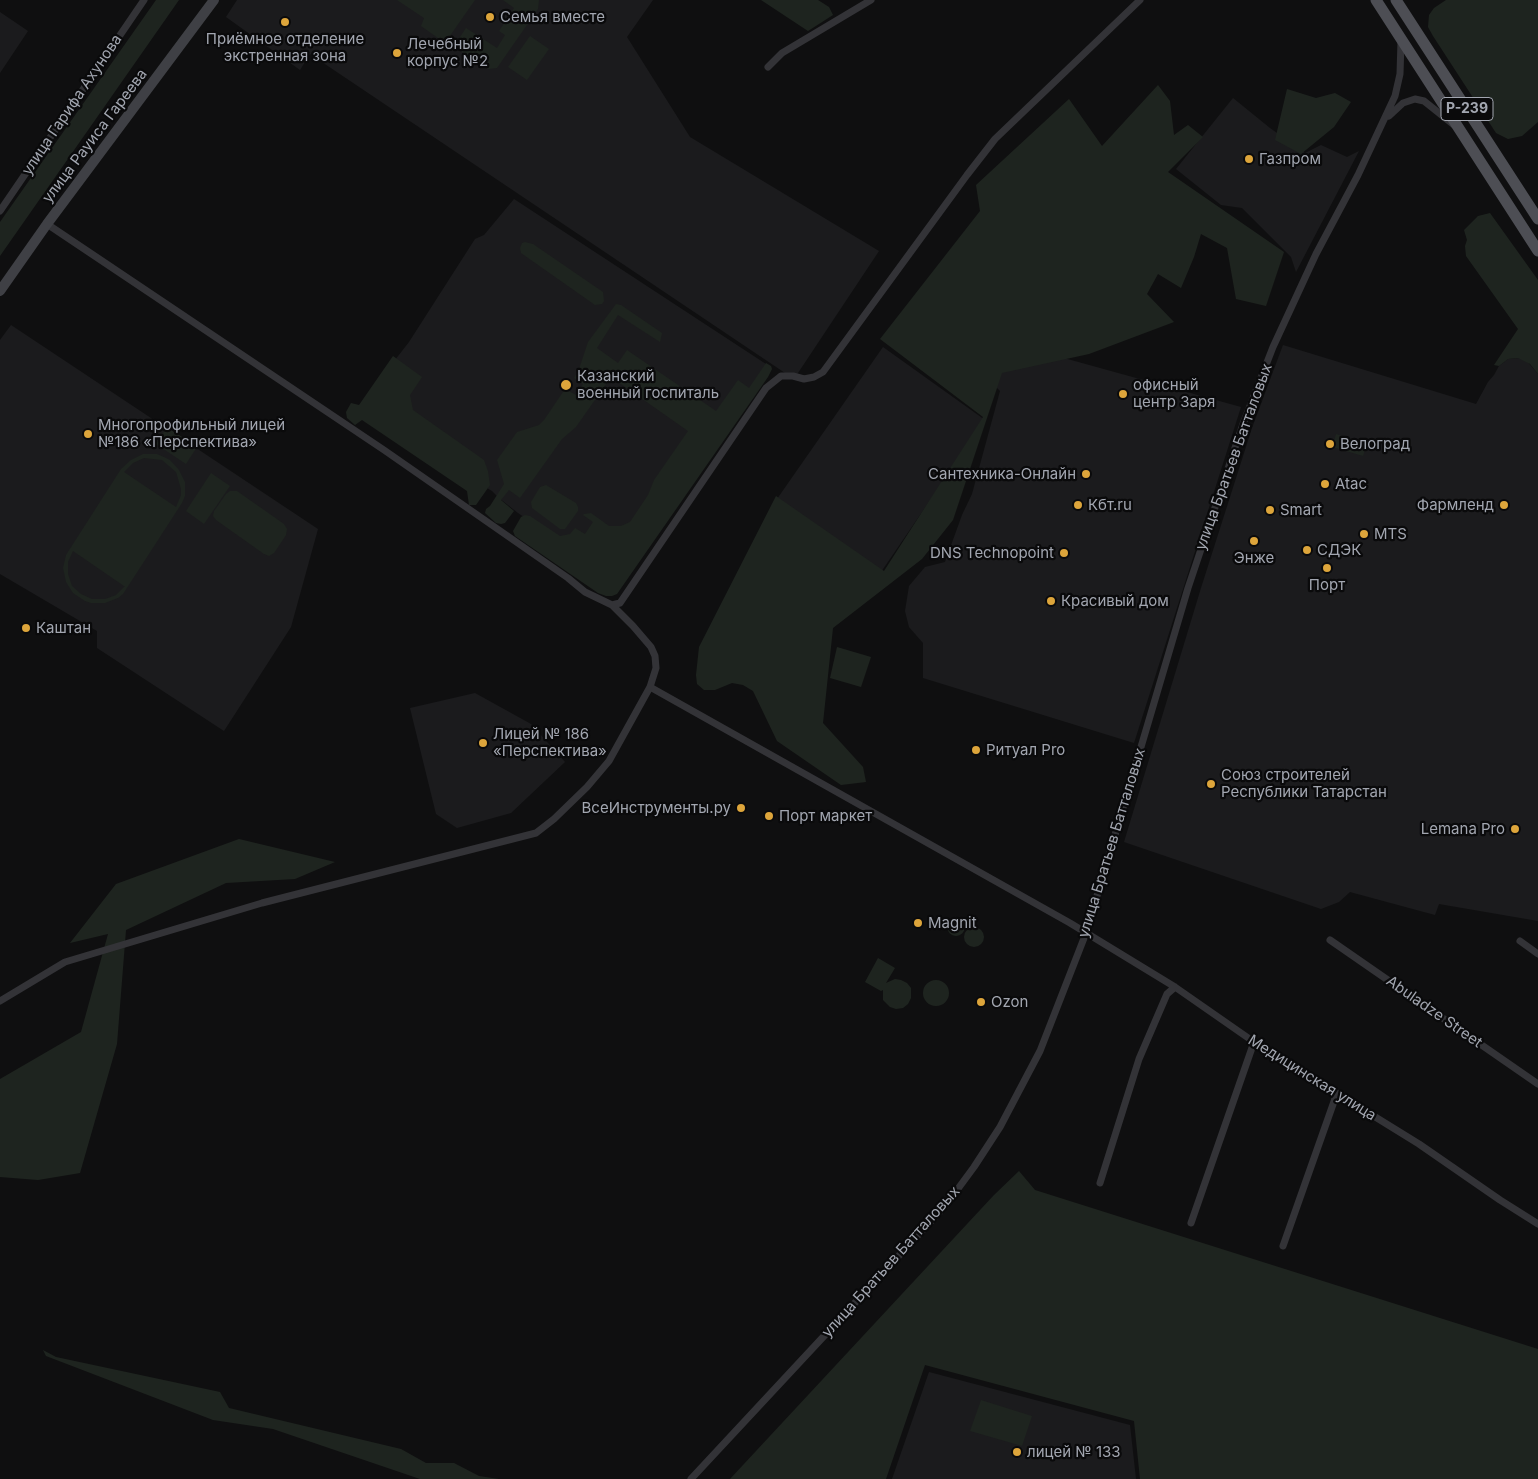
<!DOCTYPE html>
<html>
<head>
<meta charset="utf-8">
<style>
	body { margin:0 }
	canvas { display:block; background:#0f0f10 }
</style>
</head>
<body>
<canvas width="1538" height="1479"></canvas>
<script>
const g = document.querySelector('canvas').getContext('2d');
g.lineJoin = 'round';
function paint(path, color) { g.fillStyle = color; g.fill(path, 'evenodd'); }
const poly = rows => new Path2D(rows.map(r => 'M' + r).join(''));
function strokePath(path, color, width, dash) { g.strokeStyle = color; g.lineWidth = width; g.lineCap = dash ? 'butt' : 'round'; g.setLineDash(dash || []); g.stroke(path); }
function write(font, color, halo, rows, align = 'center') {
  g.font = font + ' Inter,sans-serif'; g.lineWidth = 4.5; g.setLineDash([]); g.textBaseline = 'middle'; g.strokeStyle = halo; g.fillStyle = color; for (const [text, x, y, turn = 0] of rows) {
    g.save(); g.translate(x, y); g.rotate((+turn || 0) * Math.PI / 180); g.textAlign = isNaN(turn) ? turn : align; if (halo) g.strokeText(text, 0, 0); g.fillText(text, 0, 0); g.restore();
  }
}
const built = poly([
	[237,0,653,0,627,37,690,137,879,251,794,379,310,54,300,70,226,17],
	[0,12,28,31,0,73],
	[1233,98,1270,128,1305,153,1321,145,1347,157,1359,151,1296,272,1291,257,1242,208,1221,205,1176,169],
	[514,199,769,366,606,573,518,513,499,498,492,491,461,473,360,405,409,342,475,239,484,235],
	[11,325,318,529,291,627,224,731,97,648,97,631,0,574,0,340],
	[1006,342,1241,407,1134,743,923,678,923,643,909,627,905,611,909,586,925,567,945,562,962,515,972,494,1000,391,992,383],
	[1283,345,1476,404,1488,382,1494,375,1499,366,1508,359,1518,358,1526,360,1538,374,1538,921,1439,904,1435,915,1350,892,1339,902,1321,909,1124,842,1201,588,1252,428],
	[883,347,985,420,881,572,777,499],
	[475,693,531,724,565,762,511,813,457,828,436,814,410,708],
	[929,1372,1130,1425,1136,1479,892,1479]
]);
const green = poly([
	[156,0,179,0,0,256,0,222],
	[397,0,475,0,445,43,421,26,424,18],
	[503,0,539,0,538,9,497,68,488,69,458,49,458,40,466,28,497,48,505,35,499,31,514,8],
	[761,0,818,0,829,7,833,15,808,31],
	[1446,0,1538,0,1538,122,1522,136,1508,139,1496,133,1433,36,1428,27,1429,15,1434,8],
	[530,36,549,49,527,80,508,67],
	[1158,85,1170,101,1174,135,1188,125,1203,137,1168,172,1284,252,1266,306,1236,299,1227,248,1201,234,1194,257,1181,288,1158,274,1147,294,1174,322,1089,354,1002,373,953,520,922,559,833,628,823,723,863,767,866,782,841,785,777,741,753,691,743,685,732,683,715,690,704,690,697,684,696,675,699,647,776,496,884,571,983,417,880,339,980,211,976,185,1069,99,1102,146],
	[1287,89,1316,98,1335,93,1351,102,1334,127,1301,154,1275,140],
	[1490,213,1538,280,1538,374,1530,364,1518,358,1508,359,1499,366,1494,365,1518,329,1466,256,1465,246,1467,240,1464,230,1478,216],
	[525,242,533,244,603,292,604,301,602,304,595,305,521,253,520,248,522,243],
	[616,304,621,305,662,333,660,342,618,315,597,348,618,363,627,350,716,411,738,380,749,388,766,363,771,366,772,369,768,377,617,594,612,596,606,596,598,593,515,536,513,531,521,517,525,515,530,516,560,536,570,534,575,528,585,534,593,522,583,515,584,514,591,513,609,526,621,526,630,522,648,495,654,480,688,431,611,377,576,427,562,439,520,498,509,490,501,500,514,511,505,523,501,524,496,523,485,513,486,509,490,506,504,484,497,460,517,432,539,425,544,420,565,389,576,395,583,384,574,378,579,369,588,342],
	[393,356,422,377,410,395,413,410,484,460,488,471,490,485,476,505,469,505,467,491,362,420,355,425,347,418,346,412,351,403,359,405],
	[167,427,197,447,186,464,156,444],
	[1336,434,1367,444,1363,456,1332,447],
	[143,454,157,454,164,457,170,460,179,470,185,482,185,496,182,503,123,594,118,598,105,603,91,603,85,601,73,593,66,582,63,568,66,555,121,469,131,460],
	[144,458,162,460,176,472,181,489,181,495,176,507,124,472,133,463],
	[73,551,124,586,125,586,116,595,105,599,92,599,81,594,72,586,68,574,68,562],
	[211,473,230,486,204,524,186,511],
	[546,485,576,503,578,507,578,511,565,529,560,529,532,508,531,502,540,487],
	[230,491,237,491,284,524,287,529,286,535,274,553,269,556,264,554,216,520,213,516,214,511,226,494],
	[837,647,871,657,861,687,830,678],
	[239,839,335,862,295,879,226,883,126,930,117,1044,80,1173,38,1180,0,1177,0,1079,81,1032,108,934,70,943,116,884],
	'947 927a9 9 0 1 1 18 0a9 9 0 1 1-18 0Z',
	'964 937a10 10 0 1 1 20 0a10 10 0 1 1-20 0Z',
	[878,958,895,968,886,983,895,979,901,980,907,983,911,988,911,998,908,1004,903,1008,896,1009,890,1007,883,1000,883,990,881,991,865,982],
	'923 993a13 13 0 1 1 26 0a13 13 0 1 1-26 0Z',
	[1019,1171,1035,1190,1538,1349,1538,1479,1140,1479,1134,1421,925,1365,886,1479,730,1479,994,1195],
	[43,1350,56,1357,220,1392,229,1408,401,1449,426,1463,454,1463,479,1476,499,1479,420,1479,273,1429,213,1420,46,1356],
	[981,1400,1032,1416,1022,1446,970,1431]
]);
const street = poly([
	[768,67,782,53,871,0],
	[1389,116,1403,103,1415,99,1424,101,1454,125],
	[0,211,144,0],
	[612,605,620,603,766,388,781,376,793,376,804,379,814,377,823,372,967,175,995,139,1140,0],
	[650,687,1070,923,1175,987,1254,1042,1419,1144,1500,1200,1538,1224],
	[1330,940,1538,1084],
	[1520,941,1538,954],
	[0,1001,65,962,262,903,536,833,554,819,587,787,609,761,650,687,656,668,655,656,651,647,633,626,612,605,585,592,568,578,384,450,47,224],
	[1100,1183,1139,1059,1167,994,1175,987],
	[1191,1223,1254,1042],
	[1283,1246,1337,1093],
	[691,1479,946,1205,974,1167,1000,1127,1040,1051,1086,933,1188,588,1243,424,1273,347,1316,254,1358,175,1395,96,1400,74,1401,41]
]);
const secondary = poly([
	[0,291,47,224,214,0]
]);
const primary = poly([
	[1376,0,1538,251],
	[1396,0,1538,219]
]);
const markers = [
	[490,17,5,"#dda53b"],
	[285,22,5,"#dda53b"],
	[397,53,5,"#dda53b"],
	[1249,159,5,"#dda53b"],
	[566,385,6,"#dda53b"],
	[1123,394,5,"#dda53b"],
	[88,434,5,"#dda53b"],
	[1330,444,5,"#dda53b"],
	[1086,474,5,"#dda53b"],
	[1325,484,5,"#dda53b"],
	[1078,505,5,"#dda53b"],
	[1504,505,5,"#dda53b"],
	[1270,510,5,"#dda53b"],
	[1364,534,5,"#dda53b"],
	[1254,541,5,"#dda53b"],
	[1307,550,5,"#dda53b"],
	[1064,553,5,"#dda53b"],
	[1327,568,5,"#dda53b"],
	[1051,601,5,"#dda53b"],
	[26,628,5,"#dda53b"],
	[483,743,5,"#dda53b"],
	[976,750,5,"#dda53b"],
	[1211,784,5,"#dda53b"],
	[741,808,5,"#dda53b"],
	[769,816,5,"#dda53b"],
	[1515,829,5,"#dda53b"],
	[918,923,5,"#dda53b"],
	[981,1002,5,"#dda53b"],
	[1017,1452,5,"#dda53b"]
];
const shields = [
	[1467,109,52]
];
const shieldNames = [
	["Р-239",1467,109]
];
const poiNames = [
	["Семья вместе",500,17],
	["Приёмное отделение",285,39,"center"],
	["экстренная зона",285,56,"center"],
	["Лечебный",407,44],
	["корпус №2",407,61],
	["Газпром",1259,159],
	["Казанский",577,376],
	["военный госпиталь",577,393],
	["офисный",1133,385],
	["центр Заря",1133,402],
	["Многопрофильный лицей",98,425],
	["№186 «Перспектива»",98,442],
	["Велоград",1340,444],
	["Сантехника-Онлайн",1076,474,"right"],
	["Atac",1335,484],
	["Кбт.ru",1088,505],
	["Фармленд",1494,505,"right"],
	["Smart",1280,510],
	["MTS",1374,534],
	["СДЭК",1317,550],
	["DNS Technopoint",1054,553,"right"],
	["Энже",1254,558,"center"],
	["Порт",1327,585,"center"],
	["Красивый дом",1061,601],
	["Каштан",36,628],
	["Лицей № 186",493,734],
	["«Перспектива»",493,751],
	["Ритуал Pro",986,750],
	["Союз строителей",1221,775],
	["Республики Татарстан",1221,792],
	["ВсеИнструменты.ру",731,808,"right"],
	["Порт маркет",779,816],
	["Lemana Pro",1505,829,"right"],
	["Magnit",928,923],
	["Ozon",991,1002],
	["лицей № 133",1027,1452]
];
const streetNames = [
	["улица Гарифа Ахунова",72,105,-56],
	["улица Рауиса Гареева",95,136,-53],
	["улица Братьев Батталовых",1234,457,-70],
	["улица Братьев Батталовых",1112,843,-73],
	["Abuladze Street",1434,1012,35],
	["Медицинская улица",1312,1078,32],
	["улица Братьев Батталовых",891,1262,-48]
];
paint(built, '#1b1b1d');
paint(green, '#1e241f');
strokePath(street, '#333337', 7);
strokePath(secondary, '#3f4045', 10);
strokePath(primary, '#4d4e54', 11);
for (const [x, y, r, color] of markers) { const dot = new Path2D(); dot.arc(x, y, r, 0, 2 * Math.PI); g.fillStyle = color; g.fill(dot); strokePath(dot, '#0a0a0b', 2); }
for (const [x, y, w] of shields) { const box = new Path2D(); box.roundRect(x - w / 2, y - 11.5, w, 23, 4); g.fillStyle = '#0a0a0b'; g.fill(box); strokePath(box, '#a2a6b0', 1); }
write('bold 14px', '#a2a6b0', null, shieldNames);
write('15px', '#a2a6b0', '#0a0a0b', poiNames, 'left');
write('15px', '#a2a6b0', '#0a0a0b', streetNames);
</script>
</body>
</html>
